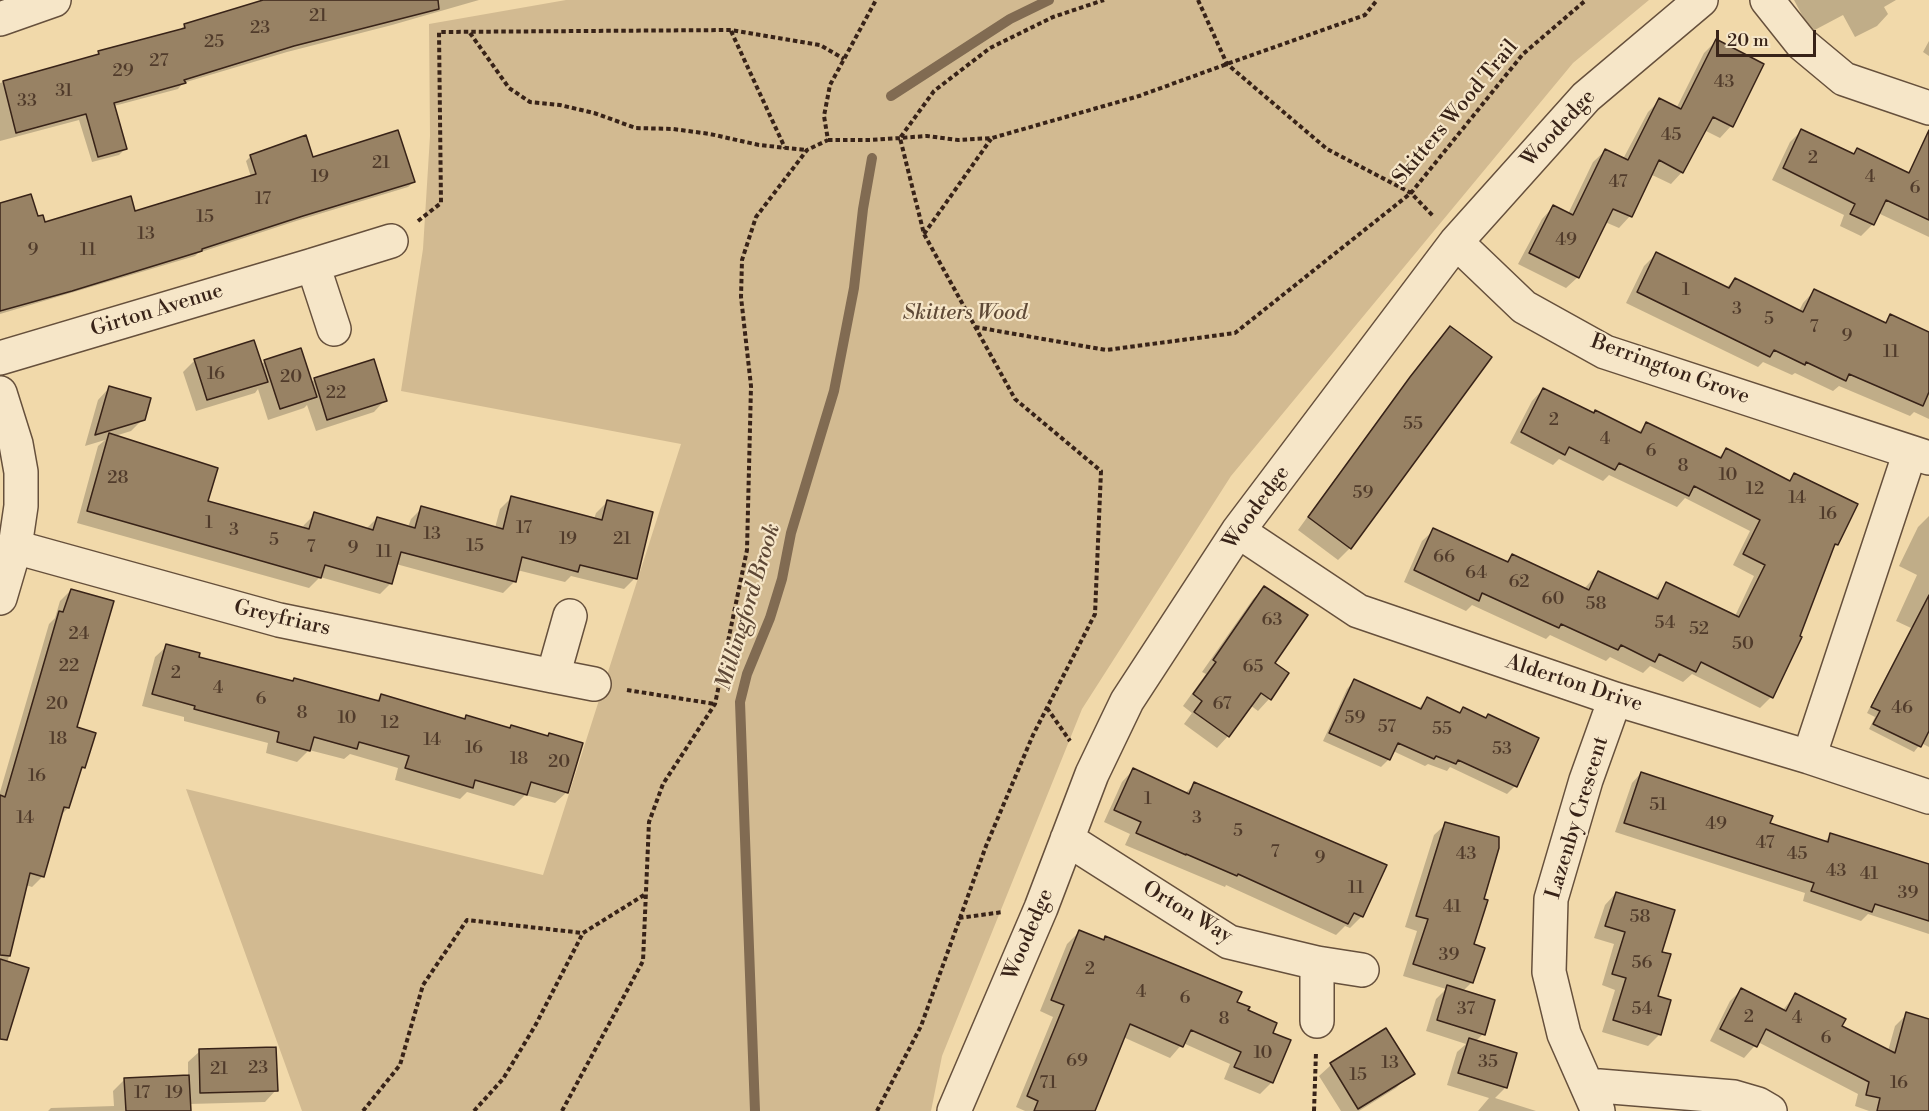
<!DOCTYPE html>
<html>
<head>
<meta charset="utf-8">
<style>
	body { margin:0 }
	#map { position:relative; width:1929px; height:1111px; overflow:hidden; background:#f1d9aa; font-family:"Libre Bodoni",serif }
	canvas { display:block }
	.scale { position:absolute; left:1716px; top:30px; width:100px; height:27px; box-sizing:border-box; border:3px solid #382318; border-top:0; padding-left:8px; font-size:18px; line-height:21px; white-space:nowrap; color:#382318; -webkit-text-stroke:4px #f6e6c8; paint-order:stroke }
</style>
</head>
<body>
<div id="map">
<canvas width="1929" height="1111"></canvas>
<div class="scale">20 m</div>
</div>
<script>
const g = document.querySelector('canvas').getContext('2d');
g.lineJoin = 'round';
function paint(path, color) { g.fillStyle = color; g.fill(path, 'evenodd'); }
const poly = rows => new Path2D(rows.map(r => 'M' + r).join(''));
function strokePath(path, color, width, dash) { g.strokeStyle = color; g.lineWidth = width; g.lineCap = dash ? 'butt' : 'round'; g.setLineDash(dash || []); g.stroke(path); }
function write(font, color, halo, rows, align = 'center') {
  g.font = font + ' "Libre Bodoni",serif'; g.lineWidth = 4.5; g.setLineDash([]); g.textBaseline = 'middle'; g.strokeStyle = halo; g.fillStyle = color; for (const [text, x, y, turn = 0] of rows) {
    g.save(); g.translate(x, y); g.rotate((+turn || 0) * Math.PI / 180); g.textAlign = isNaN(turn) ? turn : align; if (halo) g.strokeText(text, 0, 0); g.fillText(text, 0, 0); g.restore();
  }
}
const green = poly([
	[566,0,1649,0,1573,63,1231,476,1082,709,942,1056,931,1111,302,1111,186,789,543,875,681,444,401,391,423,249,430,136,429,24]
]);
const shadow = poly([
	[268,0,479,0,392,25,287,52,183,83,178,89,114,106,125,149,119,155,92,162,79,120,0,141,0,83,94,57,99,53,179,31,185,25],
	[1794,0,1896,0,1884,7,1888,14,1877,26,1855,37,1843,15,1811,32],
	[1716,41,1731,126,1720,138,1704,130,1682,172,1671,184,1650,174,1630,216,1619,228,1605,222,1578,277,1566,288,1518,264,1542,219,1553,207,1568,214,1593,162,1605,151,1623,159,1648,112,1660,100,1676,109,1704,53],
	[1929,41,1929,56,1923,52],
	[1801,131,1852,155,1857,150,1907,173,1912,168,1929,176,1929,237,1878,213,1873,224,1861,236,1840,226,1844,215,1772,180,1790,142],
	[251,156,312,159,414,182,408,187,296,221,198,253,195,256,0,314,0,257,44,224,134,213,251,177,246,161],
	[1656,254,1726,288,1735,279,1799,311,1803,303,1814,291,1884,323,1891,316,1929,334,1929,419,1914,412,1910,416,1839,386,1833,391,1795,373,1792,375,1763,362,1758,367,1626,303,1644,266],
	[1450,328,1489,358,1350,548,1338,560,1298,530,1399,391,1438,340],
	[195,360,261,365,265,361,311,383,315,379,385,400,374,412,316,431,307,405,304,408,268,420,258,389,255,393,196,411,183,372],
	[109,388,143,419,131,431,115,436,206,502,302,529,304,525,315,514,366,529,377,518,408,527,411,519,422,508,495,528,500,509,511,498,594,519,596,513,607,502,635,578,624,589,571,576,565,582,517,570,514,582,503,593,396,564,391,583,380,594,320,577,309,588,77,523,98,446,105,440,85,446,98,400],
	[1543,389,1593,415,1638,433,1646,424,1718,458,1726,450,1788,482,1795,475,1837,544,1831,550,1771,697,1760,708,1692,674,1683,682,1650,666,1643,673,1610,657,1606,661,1550,635,1546,639,1472,605,1466,611,1404,582,1422,541,1434,530,1505,563,1512,555,1584,589,1598,573,1654,598,1667,584,1735,616,1754,576,1733,565,1750,531,1685,498,1677,507,1609,475,1603,481,1559,459,1553,465,1510,443,1532,401],
	[1929,516,1929,747,1921,743,1914,752,1869,729,1875,717,1867,713,1911,628,1896,621,1917,575,1899,566,1918,527],
	[1265,588,1273,663,1287,673,1269,699,1258,711,1250,705,1228,736,1217,748,1184,724,1192,713,1183,706,1206,674,1202,672,1253,599],
	[71,590,75,728,84,767,80,772,68,808,60,816,43,876,32,887,26,885,16,925,18,926,7,963,0,1028,0,792,49,624,55,618,60,601],
	[167,646,197,658,376,701,381,696,463,720,467,717,509,729,546,737,549,734,567,792,555,803,525,795,514,806,467,792,460,799,395,780,398,768,350,754,344,759,309,750,297,762,266,753,268,743,184,721,184,717,142,706,155,657],
	[1354,681,1418,709,1427,699,1458,713,1463,709,1485,719,1488,715,1515,786,1507,794,1450,767,1447,771,1428,764,1425,766,1393,751,1389,759,1381,767,1323,741,1347,689],
	[1133,770,1185,793,1195,784,1362,916,1350,928,1345,926,1336,935,1226,885,1225,887,1125,845,1130,834,1104,822,1122,782],
	[1641,773,1768,824,1824,842,1831,835,1929,875,1929,934,1868,914,1861,921,1803,901,1805,893,1615,832,1632,783],
	[1446,824,1483,900,1472,945,1472,982,1462,992,1483,1034,1475,1042,1516,1054,1505,1088,1495,1098,1536,1111,1478,1111,1489,1098,1447,1085,1457,1052,1466,1044,1426,1031,1436,999,1446,989,1403,976,1417,931,1405,927,1434,835],
	[1616,893,1660,953,1656,997,1660,1034,1648,1046,1602,1032,1615,990,1602,985,1614,944,1594,938,1605,905],
	[1079,932,1102,941,1105,938,1236,1002,1271,1034,1272,1082,1260,1094,1224,1079,1230,1064,1183,1043,1170,1058,1123,1037,1094,1111,1025,1111,1016,1107,1053,1017,1040,1011,1067,944],
	[1741,990,1782,1011,1796,994,1840,1027,1888,1051,1895,1026,1907,1014,1929,1020,1929,1081,1920,1111,1869,1111,1855,1106,1858,1094,1758,1042,1744,1058,1710,1041,1730,1001],
	[200,1051,276,1090,265,1102,189,1104,189,1111,48,1111,51,1108,114,1106,113,1091,125,1079,188,1077,188,1062],
	[1331,1065,1408,1076,1396,1088,1359,1111,1341,1111,1319,1076]
]);
const stream = poly([
	[891,96,1010,19,1049,0],
	[755,1111,740,702,747,674,770,618,782,579,791,533,834,391,854,288,863,209,872,158]
]);
const building = poly([
	[263,0,438,0,439,9,294,46,184,80,186,83,114,103,127,149,98,157,86,114,16,133,3,81,99,54,98,51,185,28,184,24,263,0],
	[1716,39,1764,64,1733,127,1713,117,1683,173,1659,160,1632,217,1613,209,1579,278,1529,253,1553,205,1573,215,1605,149,1628,160,1659,98,1681,109,1716,39],
	[1801,129,1854,154,1857,148,1909,173,1929,130,1929,220,1886,200,1874,225,1850,214,1855,204,1783,168,1801,129],
	[398,130,415,182,303,216,202,249,202,251,72,291,0,311,0,203,31,194,38,216,43,215,45,222,131,196,135,211,256,174,250,155,306,135,313,157,398,130],
	[1656,252,1729,288,1735,278,1803,312,1814,289,1886,323,1890,314,1929,332,1929,392,1923,406,1849,374,1846,381,1806,362,1805,365,1774,350,1770,357,1637,292,1656,252],
	[1450,326,1492,357,1351,549,1308,517,1410,377,1450,326],
	[254,340,268,382,207,400,194,359,254,340],
	[301,348,317,397,280,409,264,360,301,348],
	[374,359,387,401,327,420,314,378,374,359],
	[109,386,151,398,145,420,95,435,109,386],
	[1543,388,1594,413,1595,410,1641,433,1646,422,1721,458,1726,448,1790,481,1794,473,1858,504,1838,545,1835,544,1800,636,1802,637,1773,698,1701,662,1696,672,1659,654,1655,662,1621,645,1618,650,1561,624,1559,628,1482,593,1479,601,1414,570,1433,528,1508,562,1512,554,1589,590,1598,571,1658,599,1666,582,1739,617,1765,565,1743,554,1760,520,1694,486,1689,496,1619,463,1615,470,1569,447,1565,455,1521,432,1543,388],
	[109,433,218,468,208,501,309,529,314,512,373,530,377,517,415,528,421,506,503,529,511,496,602,520,607,500,653,512,637,579,580,565,578,572,522,557,516,582,401,552,392,584,325,565,321,578,87,511,109,433],
	[1264,586,1308,615,1275,663,1289,673,1271,700,1261,693,1229,737,1194,712,1202,701,1193,694,1216,662,1213,660,1264,586],
	[71,589,114,601,77,727,96,733,85,768,82,767,69,808,64,807,44,877,30,873,10,956,0,955,0,795,5,797,59,611,63,612,71,589],
	[1929,595,1929,731,1921,747,1873,724,1880,711,1871,707,1929,595],
	[166,644,200,653,199,657,293,681,294,678,379,701,381,694,465,719,466,715,510,728,511,725,548,736,549,733,583,743,568,793,531,782,527,795,475,780,473,788,405,768,409,756,359,742,357,749,314,737,310,751,277,742,279,732,194,709,195,706,152,694,166,644],
	[1354,679,1421,709,1427,697,1460,713,1463,707,1486,718,1488,714,1539,738,1517,787,1458,760,1456,764,1436,756,1434,759,1398,743,1390,760,1329,733,1354,679],
	[1133,768,1189,794,1194,782,1387,865,1363,917,1354,913,1348,924,1238,874,1237,876,1186,854,1186,855,1136,833,1141,822,1114,810,1133,768],
	[1641,772,1773,816,1770,823,1828,842,1830,833,1929,864,1929,921,1875,904,1872,912,1811,891,1814,883,1624,823,1641,772],
	[1445,822,1499,837,1499,848,1484,899,1488,900,1474,944,1485,948,1473,983,1413,964,1428,919,1416,916,1445,822],
	[1616,892,1675,910,1662,952,1671,954,1658,996,1671,1000,1661,1035,1613,1020,1626,978,1612,974,1625,932,1605,926,1616,892],
	[1079,930,1104,940,1105,936,1242,992,1237,1002,1250,1007,1248,1010,1277,1023,1273,1033,1291,1040,1273,1083,1234,1067,1241,1052,1191,1030,1183,1047,1130,1024,1095,1111,1034,1111,1038,1101,1027,1096,1064,1005,1051,1000,1079,930],
	[0,959,29,968,7,1040,0,1039,0,959],
	[1447,985,1495,1000,1485,1035,1437,1020,1447,985],
	[1741,988,1786,1011,1795,993,1846,1019,1842,1026,1895,1053,1906,1012,1929,1019,1929,1111,1877,1111,1880,1098,1866,1095,1869,1082,1766,1029,1757,1047,1720,1029,1741,988],
	[1386,1028,1415,1074,1358,1109,1330,1063,1386,1028],
	[1469,1038,1517,1053,1507,1088,1458,1073,1469,1038],
	[276,1047,278,1091,200,1093,199,1049,276,1047],
	[189,1075,191,1111,126,1111,124,1078,189,1075]
]);
const path = poly([
	[1198,0,1227,64,1327,149,1411,193,1434,217],
	[731,31,785,148],
	[470,33,509,88,530,102,560,105,594,113,636,128,673,129,710,134,759,145,806,150],
	[828,140,870,140,927,136,958,140,992,138,1139,96,1227,64,1365,15,1377,0],
	[418,221,441,203,439,32,731,30,820,45,844,59],
	[924,234,991,139],
	[975,327,1106,350,1235,333,1411,193,1523,54,1586,0],
	[627,690,715,704],
	[1047,708,1070,741],
	[959,918,1003,912],
	[363,1111,400,1065,423,985,467,920,583,933,644,895],
	[474,1111,503,1079,535,1026,583,933],
	[562,1111,643,961,649,822,663,784,715,704,747,550,751,386,741,297,742,260,756,217,807,150,828,140,824,116,830,85,876,0],
	[877,1111,921,1026,986,846,1033,735,1095,614,1101,471,1015,399,924,234,900,138,934,91,990,48,1053,17,1104,0],
	[1314,1111,1316,1052]
]);
const minor = poly([
	[1767,0,1802,44,1844,79,1929,108],
	[0,19,54,0],
	[1456,242,1524,307,1605,352,1929,458],
	[334,329,313,265,391,241],
	[0,358,313,265],
	[0,393,16,444,21,472,21,506,15,547,0,598],
	[1238,531,1358,611,1615,699,1809,757,1929,797],
	[15,547,279,620,553,676],
	[570,616,553,676,594,684],
	[1809,757,1910,452],
	[1067,839,1229,942,1317,963,1362,970],
	[1317,963,1317,1021],
	[1587,1085,1734,1097,1758,1104,1770,1111],
	[954,1111,1041,908,1092,774,1127,701,1238,531,1456,242,1586,97,1701,0],
	[1598,1111,1564,1034,1549,972,1551,899,1586,780,1615,699]
]);
const numberNames = [
	["21",318,17],
	["23",260,29],
	["25",214,43],
	["27",159,62],
	["29",123,72],
	["43",1724,83],
	["31",64,92],
	["33",27,102],
	["45",1671,136],
	["2",1813,159],
	["21",381,164],
	["19",320,178],
	["4",1870,178],
	["47",1618,183],
	["6",1915,189],
	["17",263,200],
	["15",205,218],
	["13",146,235],
	["49",1566,241],
	["9",33,251],
	["11",88,251],
	["1",1686,291],
	["3",1737,310],
	["5",1769,320],
	["7",1814,328],
	["9",1847,337],
	["11",1891,353],
	["16",216,375],
	["20",291,378],
	["22",336,394],
	["2",1554,421],
	["55",1413,425],
	["4",1605,440],
	["6",1651,452],
	["8",1683,467],
	["10",1728,476],
	["28",118,479],
	["12",1755,490],
	["59",1363,494],
	["14",1797,499],
	["16",1828,515],
	["1",209,524],
	["17",524,529],
	["3",234,531],
	["13",432,535],
	["19",568,540],
	["21",622,540],
	["5",274,541],
	["15",475,547],
	["7",311,548],
	["9",353,549],
	["11",384,553],
	["66",1444,558],
	["64",1476,574],
	["62",1519,583],
	["60",1553,600],
	["58",1596,605],
	["63",1272,621],
	["54",1665,624],
	["52",1699,630],
	["24",79,635],
	["50",1743,645],
	["22",69,667],
	["65",1253,668],
	["2",176,674],
	["4",218,689],
	["6",261,700],
	["20",57,705],
	["67",1222,705],
	["46",1902,709],
	["8",302,714],
	["10",347,719],
	["59",1355,719],
	["12",390,724],
	["57",1387,728],
	["55",1442,730],
	["18",58,740],
	["14",432,741],
	["16",474,749],
	["53",1502,750],
	["18",519,760],
	["20",559,763],
	["16",37,777],
	["1",1148,800],
	["51",1658,806],
	["14",25,819],
	["3",1197,819],
	["49",1716,825],
	["5",1238,832],
	["47",1765,844],
	["7",1275,853],
	["43",1466,855],
	["45",1797,855],
	["9",1320,859],
	["43",1836,872],
	["41",1869,875],
	["11",1356,889],
	["39",1908,894],
	["41",1452,908],
	["58",1640,918],
	["39",1449,956],
	["56",1642,964],
	["2",1090,970],
	["4",1141,993],
	["6",1185,999],
	["37",1466,1010],
	["54",1642,1010],
	["2",1749,1018],
	["4",1797,1019],
	["8",1224,1020],
	["6",1826,1039],
	["10",1263,1054],
	["69",1077,1062],
	["35",1488,1063],
	["13",1390,1064],
	["23",258,1069],
	["21",219,1070],
	["15",1358,1076],
	["71",1048,1084],
	["16",1899,1084],
	["17",142,1094],
	["19",174,1094]
];
const streetNames = [
	["Skitters Wood Trail",1456,113,-50],
	["Woodedge",1559,129,-47],
	["Girton Avenue",157,311,-17],
	["Berrington Grove",1670,370,20],
	["Woodedge",1257,508,-54],
	["Greyfriars",282,619,13],
	["Alderton Drive",1574,684,18],
	["Lazenby Crescent",1578,818,-73],
	["Orton Way",1187,913,31],
	["Woodedge",1029,935,-67]
];
const parkNames = [
	["Skitters Wood",965,314]
];
const waterNames = [
	["Millingford Brook",749,607,-73]
];
paint(green, '#d2ba91');
paint(shadow, '#0003');
strokePath(stream, '#816b52', 10);
paint(building, '#988264');
strokePath(building, '#382318', 1.5);
strokePath(minor, '#66503c', 36);
strokePath(path, '#382318', 4, [4.5, 3]);
strokePath(minor, '#f6e6c8', 33);
write('18px', '#503b2b', null, numberNames);
write('21px', '#382318', '#f6e6c8', streetNames);
write('italic 21px', '#5e4936', '#f6e6c8', parkNames);
write('italic 22px', '#5d4735', '#f6e6c8', waterNames);
</script>
</body>
</html>
